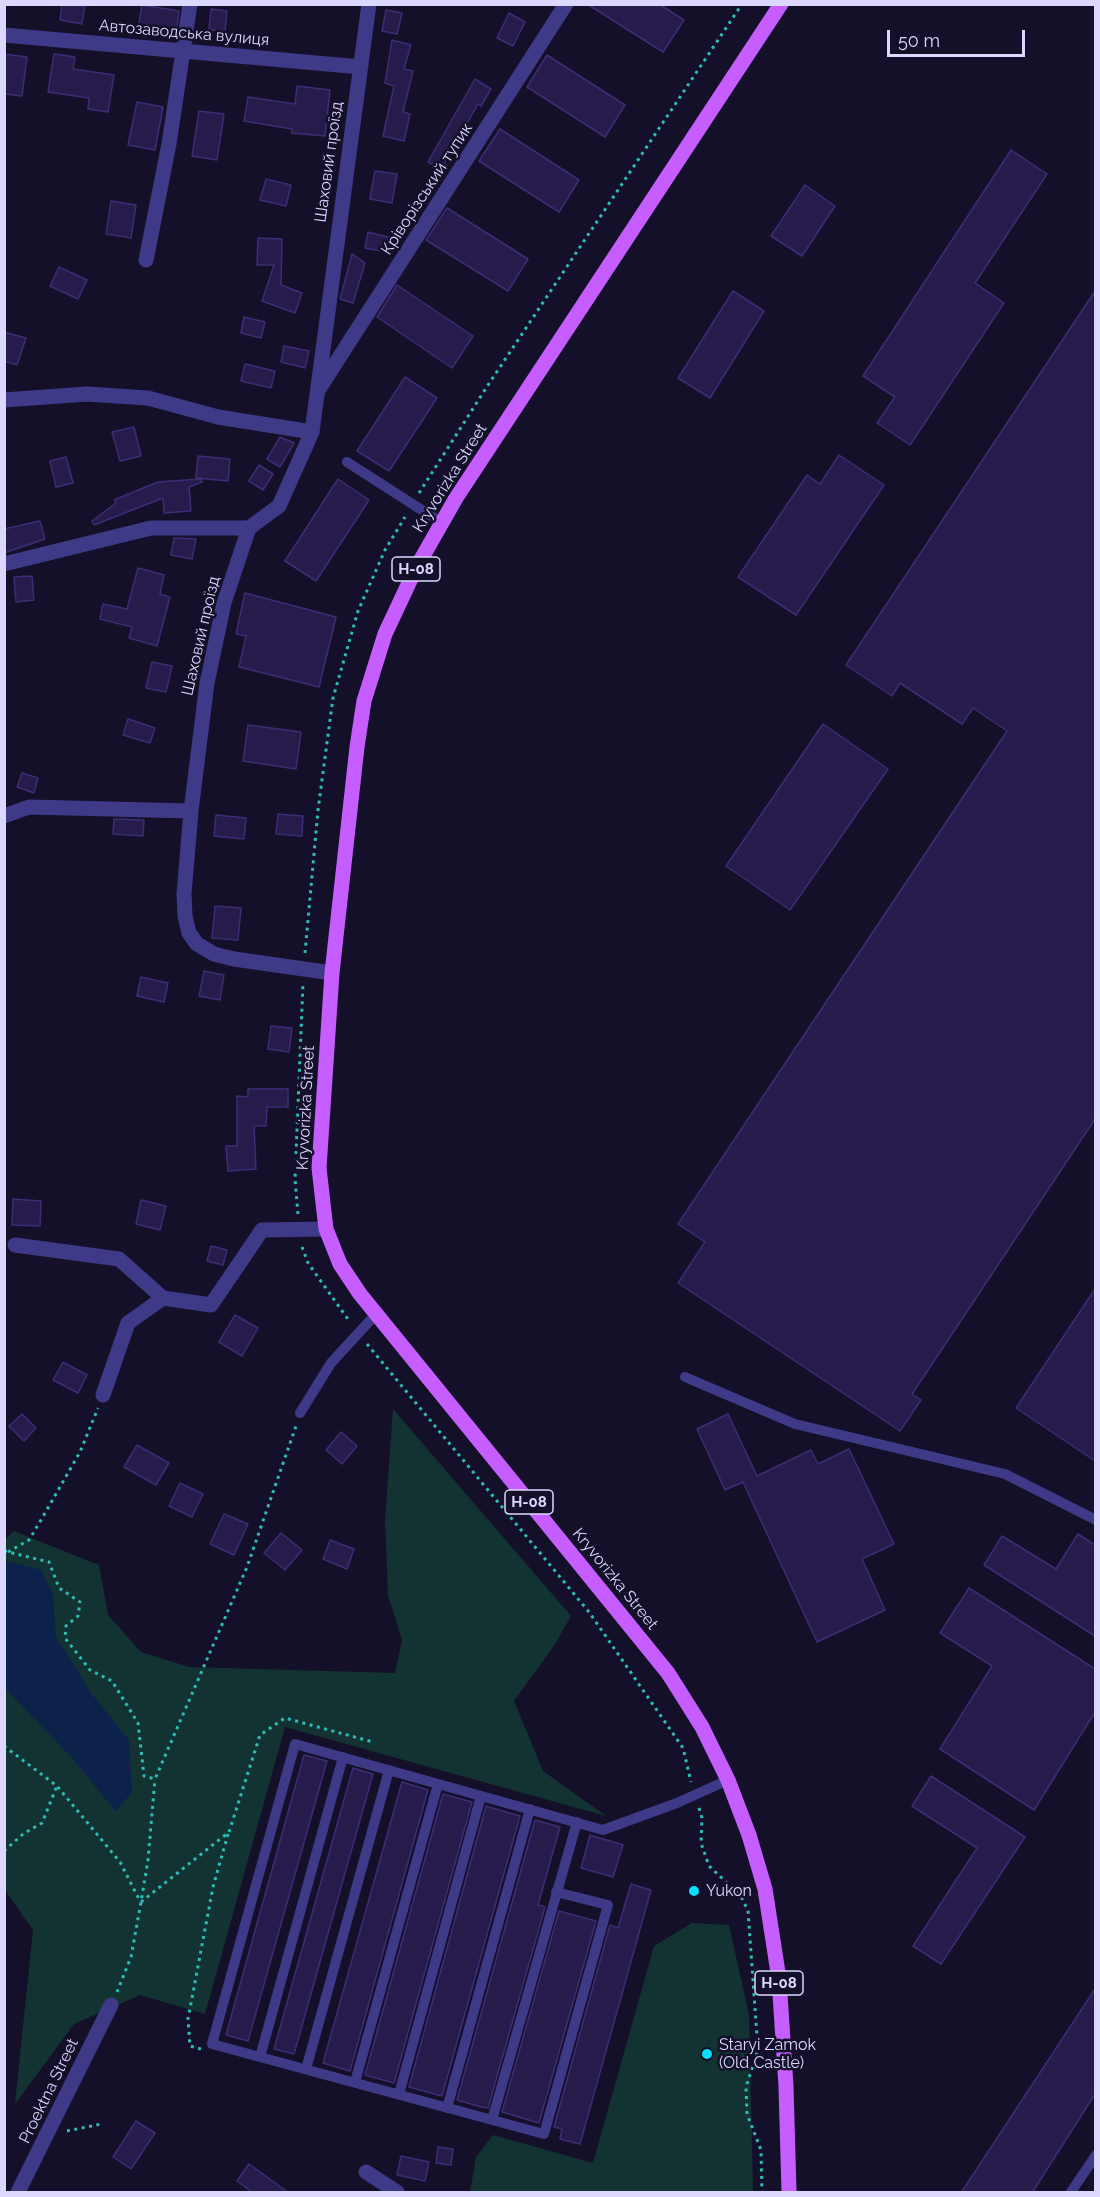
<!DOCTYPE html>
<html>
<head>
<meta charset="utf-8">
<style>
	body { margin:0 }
	#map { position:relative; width:1100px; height:2197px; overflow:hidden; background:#141029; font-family:Raleway,sans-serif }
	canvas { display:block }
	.frame { position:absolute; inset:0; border:6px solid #dcd7ff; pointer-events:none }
	.scale { position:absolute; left:887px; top:30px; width:138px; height:27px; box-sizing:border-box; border:3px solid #dcd7ff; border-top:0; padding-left:8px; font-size:18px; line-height:21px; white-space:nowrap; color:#dcd7ff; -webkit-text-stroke:4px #141029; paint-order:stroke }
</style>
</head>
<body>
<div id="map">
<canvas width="1100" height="2197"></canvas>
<div class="frame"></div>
<div class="scale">50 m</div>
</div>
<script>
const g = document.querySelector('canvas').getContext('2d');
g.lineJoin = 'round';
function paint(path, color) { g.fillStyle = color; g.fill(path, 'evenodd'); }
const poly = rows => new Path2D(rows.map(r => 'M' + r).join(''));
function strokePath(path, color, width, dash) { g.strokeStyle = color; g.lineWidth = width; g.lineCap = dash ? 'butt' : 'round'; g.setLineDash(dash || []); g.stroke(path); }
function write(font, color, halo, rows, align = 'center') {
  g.font = font + ' Raleway,sans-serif'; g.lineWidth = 5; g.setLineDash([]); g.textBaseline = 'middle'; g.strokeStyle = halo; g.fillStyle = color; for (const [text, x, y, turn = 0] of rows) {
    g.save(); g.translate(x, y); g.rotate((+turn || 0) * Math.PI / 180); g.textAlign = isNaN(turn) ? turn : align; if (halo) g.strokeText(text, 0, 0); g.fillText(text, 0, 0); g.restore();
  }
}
const green = poly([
	[393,1409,571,1616,556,1643,514,1701,543,1771,606,1816,285,1727,205,2014,140,1995,74,2024,15,2104,33,1930,5,1890,4,1540,14,1531,99,1565,108,1615,141,1652,189,1667,395,1673,402,1640,388,1595,385,1520],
	[692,1923,729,1925,749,2015,753,2192,470,2192,476,2157,493,2135,593,2163,654,1946]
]);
const water = poly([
	[5,1561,42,1570,53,1595,56,1637,92,1694,129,1740,132,1793,115,1811,73,1759,5,1688]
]);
const building = poly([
	[62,4,85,4,82,24,60,20,62,4],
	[587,4,659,4,684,20,663,52,587,4],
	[142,5,179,11,176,34,138,28,142,5],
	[211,9,227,11,225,31,209,30,211,9],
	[386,10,402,13,397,34,382,31,386,10],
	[509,13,525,22,513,46,497,38,509,13],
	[392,40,411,45,404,69,413,71,403,112,410,114,404,141,383,136,394,86,385,83,392,40],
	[4,54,27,57,22,96,4,94,4,54],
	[54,54,75,57,73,69,114,75,108,112,88,109,89,98,48,92,54,54],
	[547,55,625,105,605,137,527,87,547,55],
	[475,79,491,89,481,106,478,104,441,169,428,162,475,79],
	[297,86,330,90,325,136,292,133,292,129,244,121,248,97,295,104,297,86],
	[137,102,163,107,155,150,128,145,137,102],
	[199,111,224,114,217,160,192,156,199,111],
	[500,129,579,180,559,212,479,161,500,129],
	[1011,150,1047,174,975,283,1004,303,910,445,877,423,895,397,863,376,1011,150],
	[375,171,397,174,392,203,370,199,375,171],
	[266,179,291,185,286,206,260,200,266,179],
	[805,185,835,206,802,256,771,236,805,185],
	[111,201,136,205,131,238,106,234,111,201],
	[447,208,528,259,508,291,426,240,447,208],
	[368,232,395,239,392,253,365,248,368,232],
	[258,238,282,239,281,285,302,293,295,313,262,301,274,265,257,265,258,238],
	[352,254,365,263,353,303,340,299,352,254],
	[59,267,87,280,78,299,50,286,59,267],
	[397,285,473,336,452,368,377,317,397,285],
	[733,291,764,311,710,398,678,378,733,291],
	[1095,291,1095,1119,912,1394,921,1400,900,1431,678,1283,705,1242,678,1224,1007,731,973,708,962,724,900,683,892,696,846,665,1095,291],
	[244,317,265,322,261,338,241,333,244,317],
	[4,332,26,338,17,365,4,361,4,332],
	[284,346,309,351,305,368,281,362,284,346],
	[245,364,275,371,271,388,241,381,245,364],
	[405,377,437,398,389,471,357,451,405,377],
	[134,427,141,456,120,461,112,432,134,427],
	[280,437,294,443,280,467,267,459,280,437],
	[839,455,884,485,796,615,738,577,807,475,820,484,839,455],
	[198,456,230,459,228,481,196,478,198,456],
	[66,457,73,483,56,487,50,461,66,457],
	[259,465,273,474,263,490,249,481,259,465],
	[201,479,202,482,189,487,191,511,164,513,163,498,94,525,92,521,116,503,114,500,158,482,201,479],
	[338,479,369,500,316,581,285,561,338,479],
	[40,521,45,539,4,553,4,529,40,521],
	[174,538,196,539,192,559,171,555,174,538],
	[138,568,164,575,160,594,170,597,157,646,129,638,132,627,100,619,103,604,127,609,138,568],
	[32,576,34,600,16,602,14,577,32,576],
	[245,593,336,617,319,687,239,667,246,636,236,634,245,593],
	[152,662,172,666,166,692,146,688,152,662],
	[128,719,155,728,150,743,123,735,128,719],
	[823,724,888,769,790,910,726,866,823,724],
	[248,725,301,732,296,769,243,761,248,725],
	[22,773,38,778,34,793,17,787,22,773],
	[278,814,303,816,302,836,276,834,278,814],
	[216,815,246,818,244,839,214,836,216,815],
	[114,819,144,820,143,836,113,834,114,819],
	[215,906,241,908,238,940,212,938,215,906],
	[204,971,224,975,220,1000,199,996,204,971],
	[141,977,168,983,164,1002,137,996,141,977],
	[271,1026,292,1028,289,1052,268,1049,271,1026],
	[248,1089,288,1089,288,1107,267,1107,266,1126,254,1126,256,1169,228,1171,226,1146,237,1146,237,1096,248,1097,248,1089],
	[13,1199,41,1201,40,1226,12,1225,13,1199],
	[141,1200,166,1206,160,1230,136,1224,141,1200],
	[211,1246,227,1250,223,1265,207,1261,211,1246],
	[1095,1289,1095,1461,1016,1408,1095,1289],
	[235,1315,258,1328,242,1356,219,1342,235,1315],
	[63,1362,87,1375,78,1393,53,1380,63,1362],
	[22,1414,36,1428,24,1441,9,1426,22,1414],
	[728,1414,757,1476,811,1450,818,1464,849,1449,894,1544,862,1559,885,1610,817,1642,743,1482,725,1490,697,1429,728,1414],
	[341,1432,357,1446,342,1464,326,1450,341,1432],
	[137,1445,169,1463,156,1485,124,1467,137,1445],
	[180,1483,203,1494,192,1517,169,1506,180,1483],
	[224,1514,248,1524,234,1555,210,1544,224,1514],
	[281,1533,302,1550,285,1570,264,1553,281,1533],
	[1078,1534,1095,1545,1095,1636,984,1565,1002,1536,1056,1569,1078,1534],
	[330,1540,354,1549,347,1569,323,1559,330,1540],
	[969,1588,1095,1669,1095,1712,1034,1810,940,1749,992,1666,940,1633,969,1588],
	[304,1755,327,1761,248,2041,226,2035,304,1755],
	[353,1768,373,1774,294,2054,274,2049,353,1768],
	[931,1776,1025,1837,941,1964,913,1946,977,1848,912,1806,931,1776],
	[402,1782,428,1790,350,2071,323,2063,402,1782],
	[443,1794,472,1802,394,2083,365,2075,443,1794],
	[486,1806,520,1816,442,2096,409,2087,486,1806],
	[535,1820,560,1827,538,1905,545,1907,488,2108,481,2107,457,2100,535,1820],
	[590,1835,623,1845,613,1877,581,1868,590,1835],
	[631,1884,651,1890,580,2144,560,2139,562,2129,554,2127,610,1925,618,1928,631,1884],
	[559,1911,596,1921,539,2123,502,2112,559,1911],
	[1095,1989,1095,2094,1032,2193,961,2193,1095,1989],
	[136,2121,155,2133,131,2169,113,2157,136,2121],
	[438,2147,453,2149,451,2165,436,2163,438,2147],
	[401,2156,429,2162,425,2181,397,2175,401,2156],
	[249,2164,289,2193,253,2193,237,2181,249,2164]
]);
const path = poly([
	[419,493,490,382,742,4],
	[305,953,318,810,333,698,358,611,385,550,405,517],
	[298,1214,295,1179,303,983],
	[302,1247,308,1263,350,1322],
	[367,1344,589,1612,683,1748,691,1782],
	[4,1551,49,1562,59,1588,80,1602,78,1616,66,1626,65,1638,90,1670,112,1681,138,1723,144,1776,155,1779,247,1567,296,1426],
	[8,1552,29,1540,41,1520,80,1452,98,1408],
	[4,1746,57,1786,120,1862,140,1901],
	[699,1808,702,1818,701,1843,709,1866,741,1896,748,1911,758,2050,746,2087,747,2114,761,2150,762,2192],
	[4,1851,23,1834,42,1823,57,1786],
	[141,1902,229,1832,260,1735,285,1718,373,1742],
	[117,1992,131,1957,141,1902,148,1860,155,1779],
	[201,2049,190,2046,188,2019,213,1887,228,1834],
	[67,2131,101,2124]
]);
const service = poly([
	[347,462,442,523],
	[685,1377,795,1424,1005,1474,1096,1520],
	[300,1413,331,1363,376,1314],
	[556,1892,608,1905,544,2134,212,2044,295,1744,603,1830,677,1803,728,1780],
	[260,2057,343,1757],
	[306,2069,389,1770],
	[355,2082,438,1784],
	[399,2094,481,1796],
	[447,2108,530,1809],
	[492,2120,577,1822],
	[1071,2192,1096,2155]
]);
const minor = poly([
	[4,35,361,67],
	[146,260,169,144,190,4],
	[319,389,566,4],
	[4,400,87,394,148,398,218,417,312,432],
	[4,564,151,528,249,528],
	[4,816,29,807,191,811],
	[332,973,234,959,214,954,197,944,189,933,185,916,184,894,191,811,207,683,224,603,249,528,279,506,312,432,369,4],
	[15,1245,119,1259,163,1298],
	[103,1395,128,1323,163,1298,211,1305,262,1230,326,1229],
	[366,2172,397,2192],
	[18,2192,111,2005]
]);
const primary = poly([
	[781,4,456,498,415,570,385,634,364,701,357,747,332,973,319,1168,326,1229,340,1264,360,1294,668,1673,702,1727,728,1780,749,1835,765,1889,779,1979,786,2086,789,2192]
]);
const markers = [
	[694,1891,6,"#03e1ff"],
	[707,2054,6,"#03e1ff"]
];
const shields = [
	[416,569,48],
	[529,1502,48],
	[779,1983,48]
];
const shieldNames = [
	["Н-08",416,569],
	["Н-08",529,1502],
	["Н-08",779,1983]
];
const streetNames = [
	["Автозаводська вулиця",184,33,5],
	["Шаховий проїзд",329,162,-82],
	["Кріворізський тупик",427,189,-57],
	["Kryvorizka Street",450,478,-58],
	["Шаховий проїзд",201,636,-77],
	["Kryvorizka Street",306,1108,-87],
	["Kryvorizka Street",615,1579,51],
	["Proektna Street",49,2091,-64]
];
const poiNames = [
	["Yukon",706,1891],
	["Staryi Zamok",719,2045],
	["(Old Castle)",719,2063]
];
paint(green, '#133332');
paint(water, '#0c224b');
paint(building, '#261b4a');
strokePath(building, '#3d2d76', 1.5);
strokePath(path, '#2ebcb6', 3, [3, 4.5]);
strokePath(service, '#3f3a88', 10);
strokePath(minor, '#3f3a88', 15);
strokePath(primary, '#c65eff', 15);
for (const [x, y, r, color] of markers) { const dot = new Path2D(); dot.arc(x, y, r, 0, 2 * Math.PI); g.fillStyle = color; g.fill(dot); strokePath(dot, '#141029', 2); }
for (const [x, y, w] of shields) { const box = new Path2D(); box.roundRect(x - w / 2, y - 12, w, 24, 4.5); g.fillStyle = '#141029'; g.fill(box); strokePath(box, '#dcd7ff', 1.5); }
write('bold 15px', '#dcd7ff', null, shieldNames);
write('16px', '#dcd7ff', '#141029', streetNames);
write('16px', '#dcd7ff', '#141029', poiNames, 'left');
</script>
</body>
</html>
